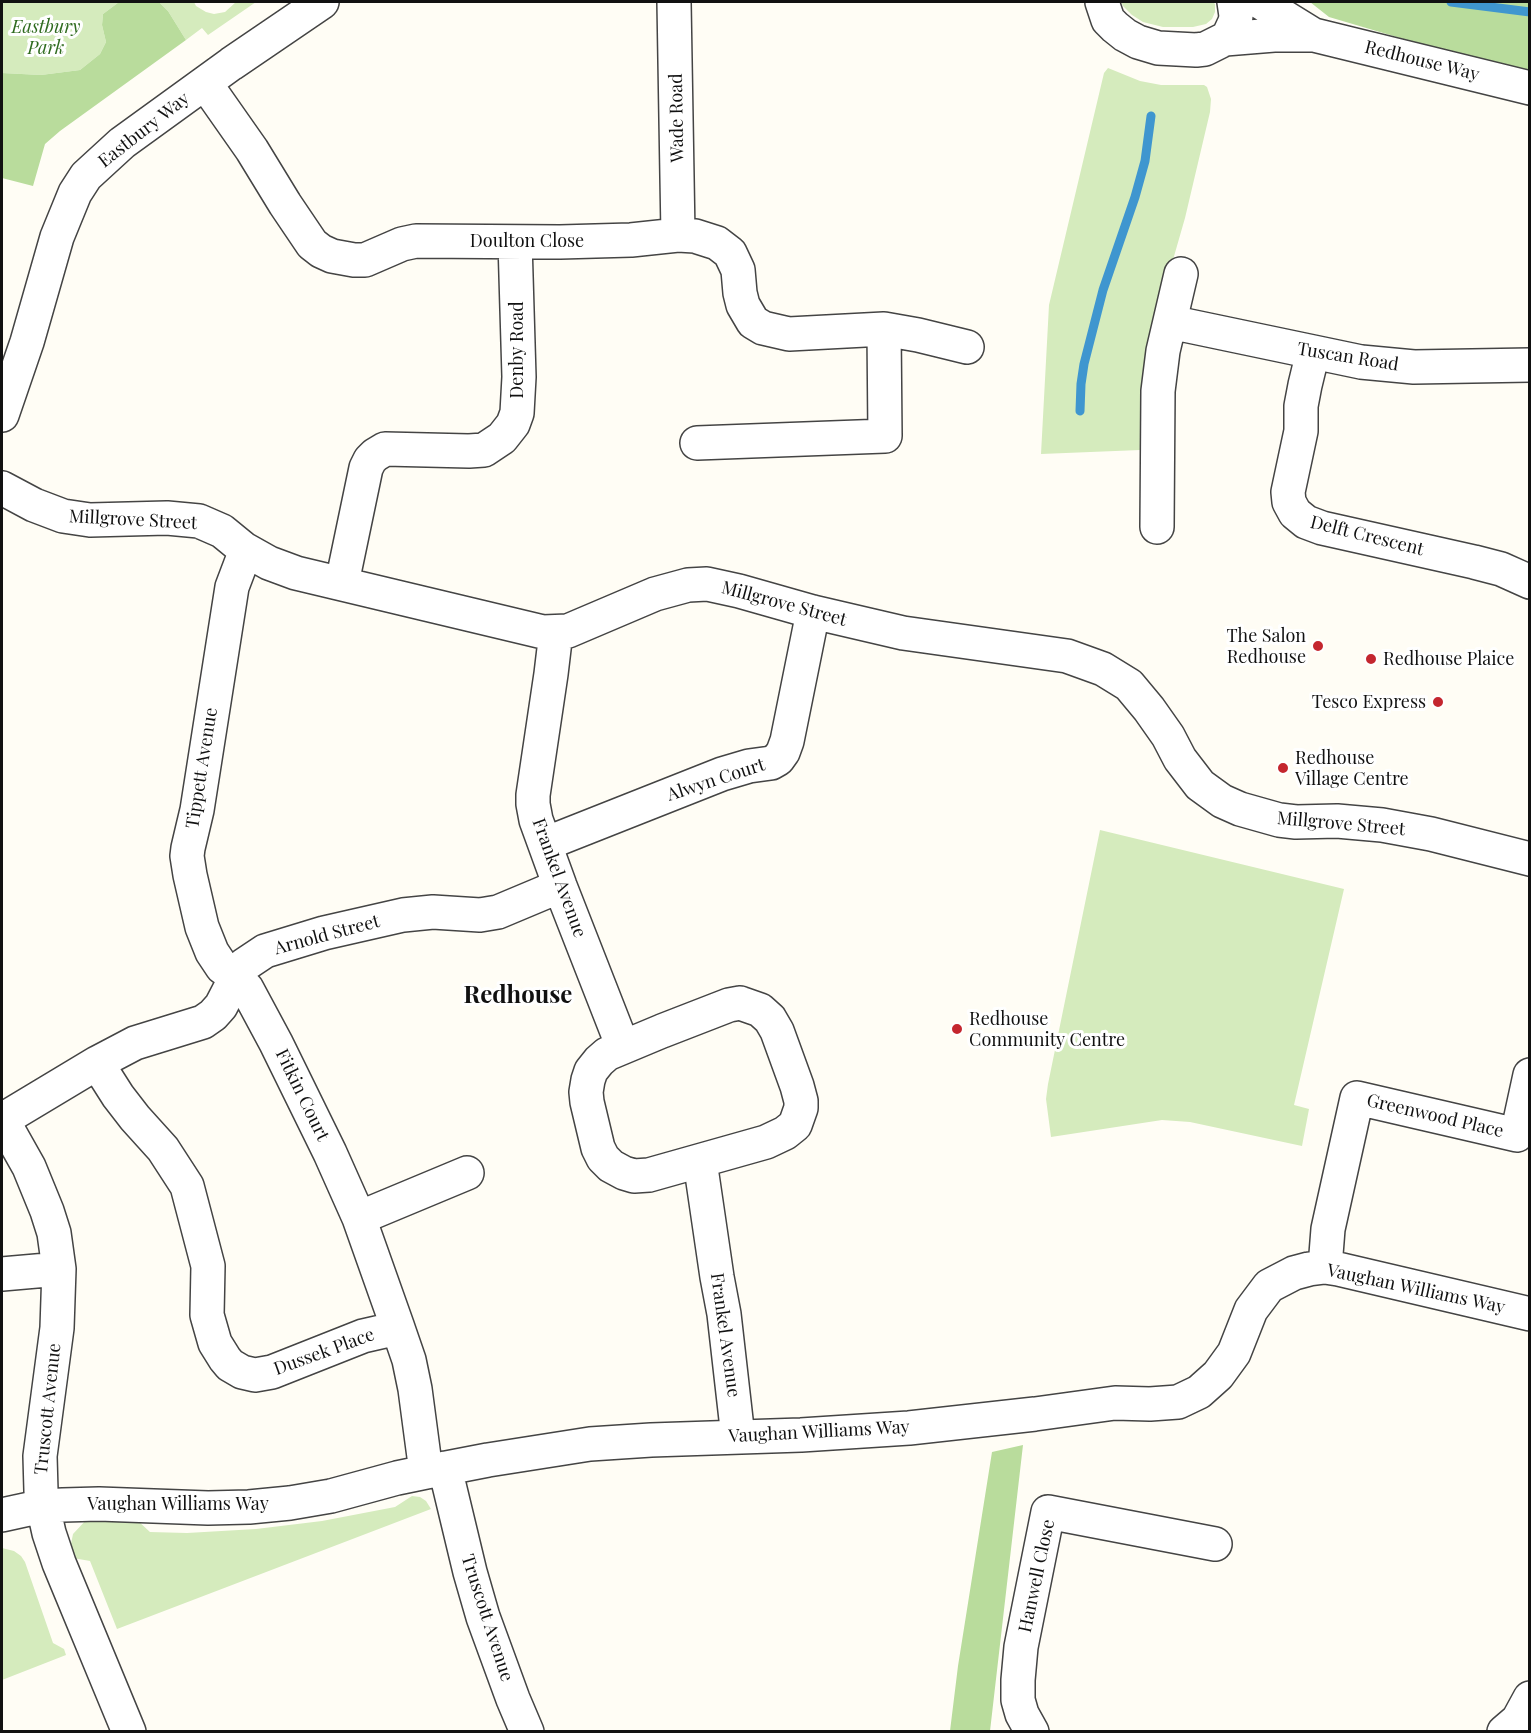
<!DOCTYPE html>
<html>
<head>
<meta charset="utf-8">
<style>
	body { margin:0 }
	#map { position:relative; width:1531px; height:1733px; overflow:hidden; background:#fffdf5; font-family:"Playfair Display",serif }
	canvas { display:block }
	.frame { position:absolute; inset:0; border:3px solid #111; pointer-events:none }
</style>
</head>
<body>
<div id="map">
<canvas width="1531" height="1733"></canvas>
<div class="frame"></div>
</div>
<script>
const g = document.querySelector('canvas').getContext('2d');
g.lineJoin = 'round';
function paint(path, color) { g.fillStyle = color; g.fill(path, 'evenodd'); }
const poly = rows => new Path2D(rows.map(r => 'M' + r).join(''));
function strokePath(path, color, width, dash) { g.strokeStyle = color; g.lineWidth = width; g.lineCap = dash ? 'butt' : 'round'; g.setLineDash(dash || []); g.stroke(path); }
function write(font, color, halo, rows, align = 'center') {
  g.font = font + ' "Playfair Display",serif'; g.lineWidth = 6; g.setLineDash([]); g.textBaseline = 'middle'; g.strokeStyle = halo; g.fillStyle = color; for (const [text, x, y, turn = 0] of rows) {
    g.save(); g.translate(x, y); g.rotate((+turn || 0) * Math.PI / 180); g.textAlign = isNaN(turn) ? turn : align; if (halo) g.strokeText(text, 0, 0); g.fillText(text, 0, 0); g.restore();
  }
}
const green = poly([
	[2,2,119,2,103,14,102,25,106,42,100,54,80,70,41,75,2,73],
	[159,2,194,2,196,6,206,12,214,14,225,12,236,2,256,2,208,35,202,28,186,40,168,11],
	[1121,2,1213,2,1215,4,1215,12,1212,19,1206,24,1193,27,1163,27,1143,22,1132,15,1123,6],
	[1108,68,1140,81,1161,85,1204,85,1207,87,1211,99,1210,112,1185,218,1156,319,1142,403,1140,450,1041,454,1049,305,1104,73],
	[1100,830,1344,889,1294,1105,1309,1109,1302,1146,1190,1122,1162,1120,1051,1137,1046,1099,1048,1084],
	[412,1496,420,1497,426,1501,431,1509,117,1629,90,1561,73,1558,71,1544,73,1534,87,1519,137,1520,150,1532,187,1533,256,1529,322,1521,395,1507],
	[2,1548,14,1551,21,1556,25,1562,53,1643,64,1649,66,1655,2,1680]
]);
const forest = poly([
	[119,2,159,2,168,11,186,40,60,131,45,144,33,186,2,178,2,73,41,75,80,70,100,54,106,42,102,25,103,14],
	[1310,2,1529,2,1529,76,1329,17],
	[1023,1445,990,1731,950,1731,958,1666,992,1452]
]);
const stream = poly([
	[1451,2,1530,12],
	[1080,411,1081,384,1084,364,1103,290,1135,197,1145,161,1151,116]
]);
const minor = poly([
	[674,2,678,235],
	[1102,2,1108,20,1115,27,1125,35,1138,42,1158,48,1196,50,1205,49,1225,39,1274,35,1314,35,1530,88],
	[1260,2,1312,34],
	[1225,39,1229,35,1235,22,1236,16,1234,2],
	[205,83,252,150,285,204,312,244,321,251,332,256,354,260,365,260,402,244,416,241,560,242,631,240,678,235,695,236,717,243,730,253,738,270,740,293,743,305,753,322,763,328,789,334,884,329,885,436,697,443],
	[1170,322,1361,362,1414,367,1530,365],
	[884,329,918,335,967,347],
	[1313,352,1305,385,1301,406,1301,431,1288,492,1289,502,1295,513,1306,522,1322,528,1474,562,1501,569,1530,582],
	[2,415,27,342,57,237,75,193,86,176,122,143,231,64,322,2],
	[2,488,34,505,63,516,90,520,167,518,199,521,222,531,244,549,269,563,296,573,543,632,568,631,655,594,688,585,707,584,739,591,813,612,903,633,1067,656,1103,669,1129,685,1149,709,1168,736,1180,759,1200,785,1222,801,1240,809,1279,820,1296,822,1337,821,1382,825,1431,834,1530,859],
	[1157,527,1158,391,1163,351,1181,274],
	[246,550,232,587,197,810,188,848,187,856,190,875,202,927,212,952,222,967,236,977,247,989,276,1043,330,1153,359,1218,398,1328],
	[342,583,366,468,370,460,375,455,385,449,469,451,484,450,502,438,513,424,517,413,519,377,515,242],
	[556,632,551,674,533,795,533,804,536,820,560,886,623,1047],
	[545,844,722,774,749,766,771,763,778,759,783,752,787,741,813,612],
	[740,1003,760,1010,770,1019,777,1031,797,1086,801,1101,801,1108,795,1125,785,1133,766,1142,649,1175,634,1176,624,1173,611,1166,603,1158,598,1148,587,1102,586,1092,588,1080,591,1071,599,1061,607,1054,662,1031,729,1005,740,1003],
	[97,1063,118,1096,135,1118,163,1149,187,1186,208,1266,207,1315,215,1343,225,1359,230,1365,242,1372,255,1375,272,1372,363,1336,398,1328,409,1360,415,1389,426,1472],
	[2,1119,29,1167,47,1211,54,1233,59,1269,57,1328,40,1456,41,1491,43,1506,49,1533,59,1563,129,1732],
	[2,1120,97,1063,135,1043,203,1022,213,1015,221,1006,236,977,244,965,265,951,324,933,403,915,433,912,480,915,498,912,560,886],
	[700,1161,717,1277,724,1314,738,1437],
	[359,1218,467,1173],
	[1325,1267,1328,1229,1357,1098,1517,1135,1530,1075],
	[2,1274,59,1269],
	[445,1468,470,1572,483,1617,513,1699,527,1732],
	[2,1515,43,1506,63,1505,99,1504,208,1508,249,1507,290,1503,331,1496,397,1478,426,1472,488,1460,590,1444,651,1440,801,1435,909,1428,1035,1414,1115,1403,1150,1404,1178,1402,1199,1392,1218,1375,1234,1353,1251,1310,1269,1286,1294,1273,1309,1269,1325,1267,1338,1269,1530,1314],
	[1032,1732,1022,1714,1018,1700,1018,1680,1021,1647,1048,1512,1215,1544],
	[1504,1732,1518,1720,1530,1698]
]);
const markers = [
	[1318,646,6,"#c4262e"],
	[1371,659,6,"#c4262e"],
	[1438,702,6,"#c4262e"],
	[1283,768,6,"#c4262e"],
	[957,1029,6,"#c4262e"]
];
const parkNames = [
	["Eastbury",46,27],
	["Park",46,48]
];
const streetNames = [
	["Redhouse Way",1422,61,14],
	["Wade Road",677,118,-91],
	["Eastbury Way",144,130,-38],
	["Doulton Close",527,241],
	["Denby Road",517,350,-90],
	["Tuscan Road",1348,357,9],
	["Millgrove Street",133,520,3],
	["Delft Crescent",1367,536,14],
	["Millgrove Street",784,604,15],
	["Tippett Avenue",202,768,-81],
	["Alwyn Court",716,780,-18],
	["Millgrove Street",1341,824,5],
	["Frankel Avenue",559,878,70],
	["Arnold Street",327,935,-15],
	["Fitkin Court",302,1095,64],
	["Greenwood Place",1435,1116,13],
	["Vaughan Williams Way",1416,1289,12],
	["Frankel Avenue",725,1335,82],
	["Dussek Place",324,1352,-20],
	["Truscott Avenue",48,1409,-84],
	["Vaughan Williams Way",819,1432,-3],
	["Vaughan Williams Way",178,1504],
	["Hanwell Close",1037,1576,-78],
	["Truscott Avenue",487,1618,72]
];
const poiNames = [
	["The Salon",1306,636,"right"],
	["Redhouse",1306,657,"right"],
	["Redhouse Plaice",1383,659],
	["Tesco Express",1426,702,"right"],
	["Redhouse",1295,758],
	["Village Centre",1295,779],
	["Redhouse",969,1019],
	["Community Centre",969,1040]
];
const districtNames = [
	["Redhouse",518,996]
];
paint(green, '#d5ebbd');
paint(forest, '#b9dc9c');
strokePath(stream, '#3f96cf', 9);
strokePath(minor, '#444', 36);
strokePath(minor, '#fff', 33);
for (const [x, y, r, color] of markers) { const dot = new Path2D(); dot.arc(x, y, r, 0, 2 * Math.PI); g.fillStyle = color; g.fill(dot); strokePath(dot, '#fff', 2); }
write('italic 18px', '#2f6b1f', '#fff', parkNames);
write('18px', '#111', '#fff', streetNames);
write('18px', '#111', '#fff', poiNames, 'left');
write('bold 24px', '#111', '#fff', districtNames);
</script>
</body>
</html>
